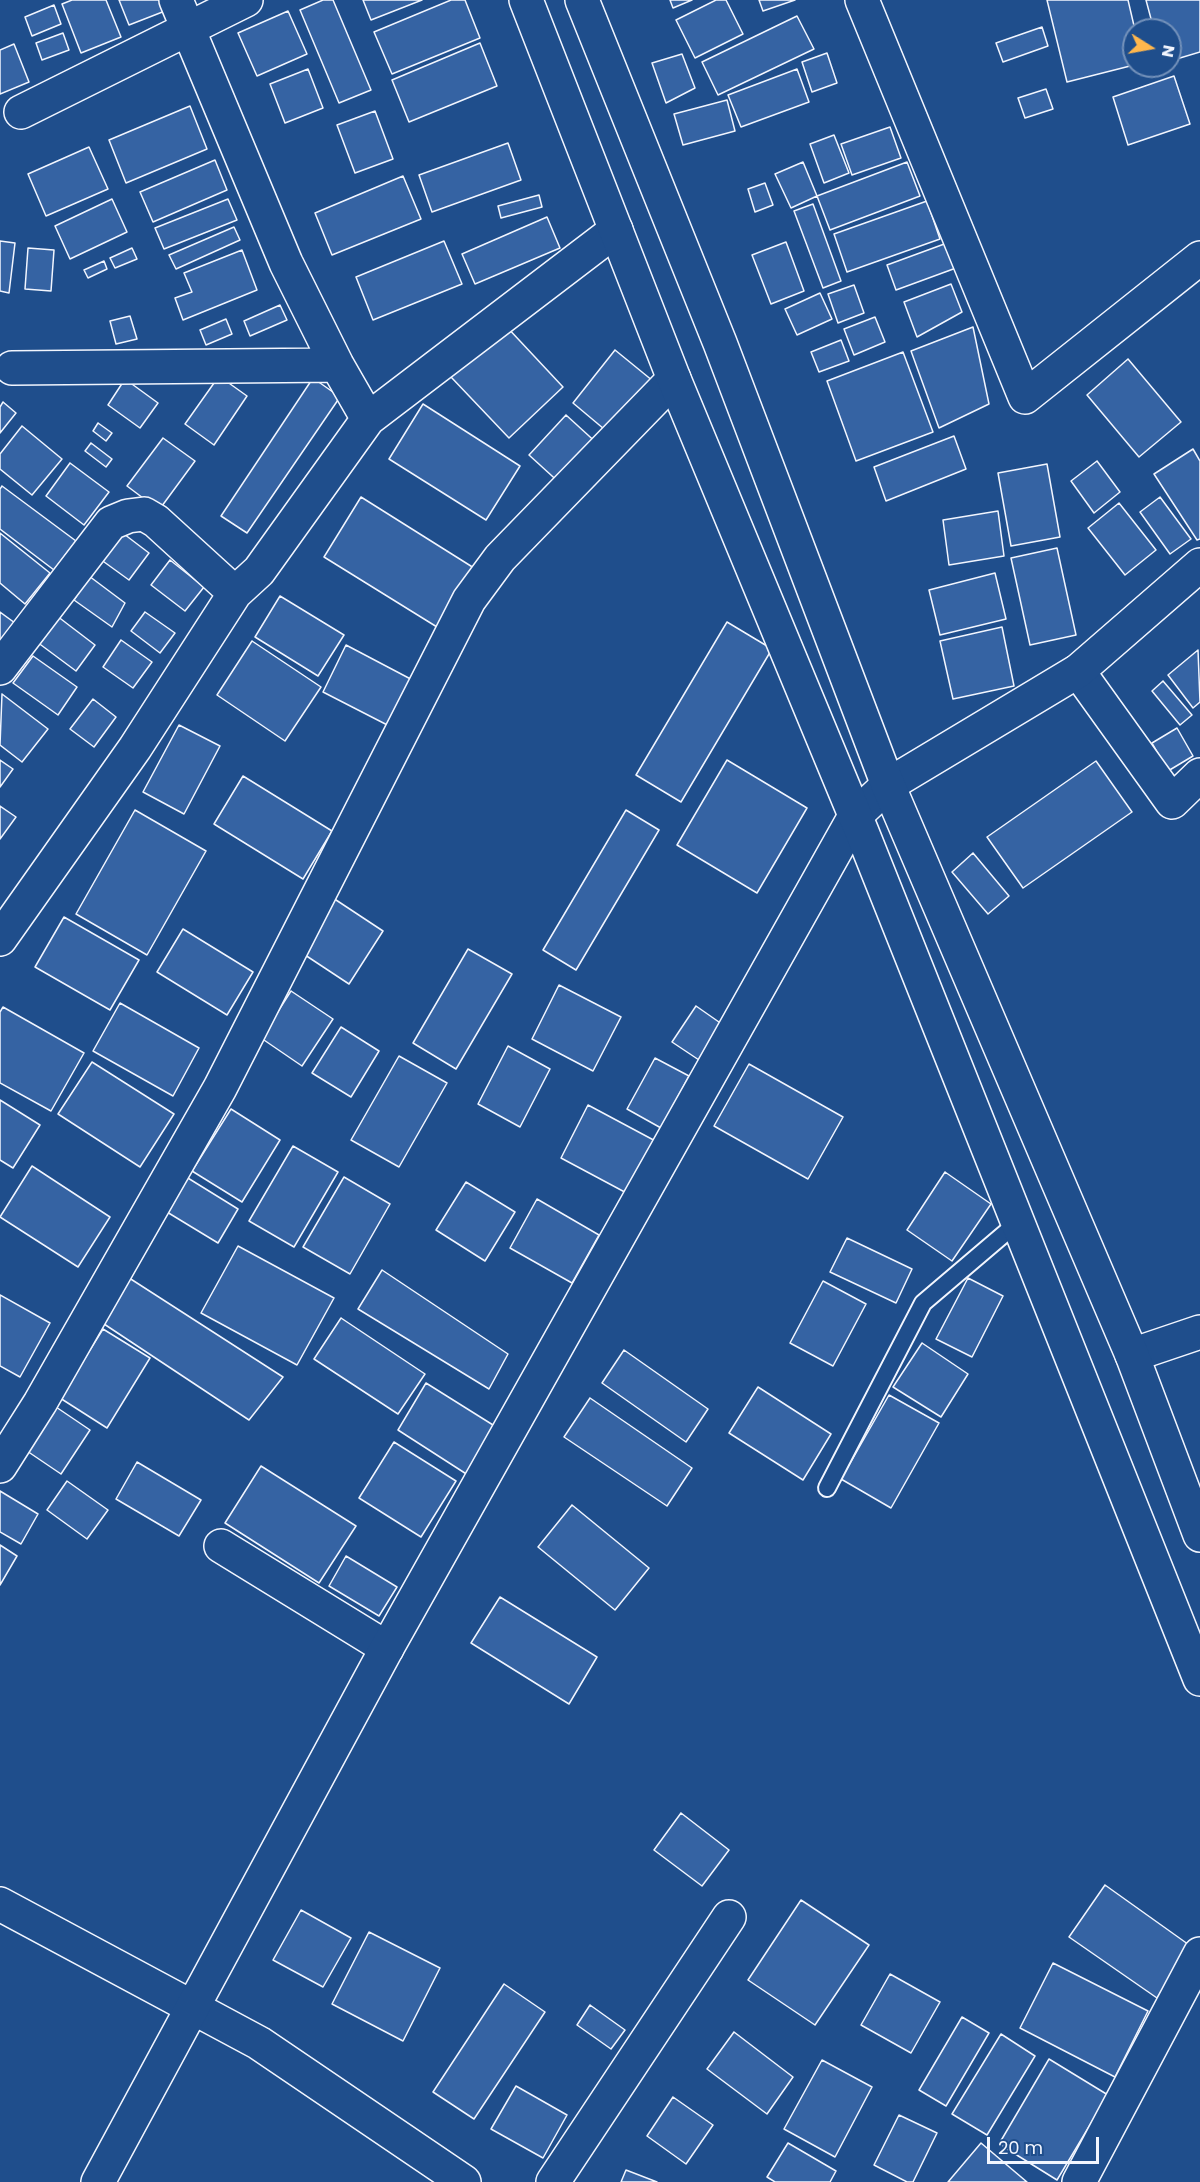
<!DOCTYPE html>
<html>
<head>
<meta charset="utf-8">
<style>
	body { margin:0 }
	#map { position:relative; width:1200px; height:2182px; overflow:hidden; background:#1f4e8c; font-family:Poppins,sans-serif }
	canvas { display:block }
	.north { position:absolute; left:1122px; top:18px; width:60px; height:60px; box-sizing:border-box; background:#1f4e8c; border:2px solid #7391ba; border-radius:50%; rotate:101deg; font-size:16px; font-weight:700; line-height:24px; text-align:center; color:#f2f6ff }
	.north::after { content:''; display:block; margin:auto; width:21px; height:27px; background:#ffb74d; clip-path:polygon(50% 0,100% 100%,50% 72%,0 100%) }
	.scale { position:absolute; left:987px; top:2137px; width:112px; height:27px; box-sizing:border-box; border:3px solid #f2f6ff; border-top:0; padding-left:8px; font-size:18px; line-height:21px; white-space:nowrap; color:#f2f6ff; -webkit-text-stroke:4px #1f4e8c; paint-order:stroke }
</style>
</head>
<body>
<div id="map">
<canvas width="1200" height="2182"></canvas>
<div class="north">N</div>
<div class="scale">20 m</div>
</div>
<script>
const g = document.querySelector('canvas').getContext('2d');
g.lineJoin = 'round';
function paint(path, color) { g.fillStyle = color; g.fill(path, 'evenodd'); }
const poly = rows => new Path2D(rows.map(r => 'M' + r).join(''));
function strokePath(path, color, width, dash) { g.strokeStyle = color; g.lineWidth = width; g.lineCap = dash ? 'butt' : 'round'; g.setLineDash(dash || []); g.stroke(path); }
const building = poly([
	[72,0,106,0,121,37,81,53,62,4,72,0],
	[119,0,161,0,165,11,129,25,119,0],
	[323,0,333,0,371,90,339,103,300,10,323,0],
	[363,0,422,0,371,20,363,0],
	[451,0,465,0,480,38,392,74,374,32,451,0],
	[670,0,692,0,673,8,670,0],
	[716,0,726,0,743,34,695,58,676,20,716,0],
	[759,0,795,0,763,11,759,0],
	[1047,0,1128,0,1135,30,1134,65,1067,82,1047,0],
	[1146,0,1200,0,1200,52,1170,61,1170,30,1154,30,1146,0],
	[54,5,61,24,32,36,25,17,54,5],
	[288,11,307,54,257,76,238,33,288,11],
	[797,16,814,49,718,95,702,62,797,16],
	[1042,27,1048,46,1003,62,996,43,1042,27],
	[63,33,69,50,42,60,36,43,63,33],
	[480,43,497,86,409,122,392,80,480,43],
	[14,44,29,82,0,94,0,50,14,44],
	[827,53,837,83,812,92,802,62,827,53],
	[682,54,695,88,666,103,652,63,682,54],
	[308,69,323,108,285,123,270,84,308,69],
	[797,69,809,102,741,127,728,95,797,69],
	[1174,76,1190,124,1128,145,1113,97,1174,76],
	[1046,89,1053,109,1025,118,1018,98,1046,89],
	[727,100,735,131,683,145,674,114,727,100],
	[190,106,207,149,126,183,109,140,190,106],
	[375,111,393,159,355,173,337,125,375,111],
	[890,127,901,158,852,175,841,144,890,127],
	[834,135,849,173,824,183,810,144,834,135],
	[508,143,521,180,432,212,419,175,508,143],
	[89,147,108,189,46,216,28,174,89,147],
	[215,160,227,190,153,222,140,192,215,160],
	[803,162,817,196,791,208,775,174,803,162],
	[907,162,920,196,830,230,817,196,907,162],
	[403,176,421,219,332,255,315,213,403,176],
	[765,183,773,205,755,212,748,189,765,183],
	[539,195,542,207,501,218,498,206,539,195],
	[112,199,127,232,70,259,55,226,112,199],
	[228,199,237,220,164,249,155,228,228,199],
	[927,201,940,239,847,272,834,234,927,201],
	[813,204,841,281,823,288,794,211,813,204],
	[547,217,560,248,475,284,462,254,547,217],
	[234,227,240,240,176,269,169,255,234,227],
	[0,241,15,243,9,293,0,291,0,241],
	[444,241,462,284,373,320,356,277,444,241],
	[786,242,804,291,771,304,752,255,786,242],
	[947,243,956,268,896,290,887,265,947,243],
	[28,248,54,250,51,291,25,289,28,248],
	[132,248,137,259,115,268,110,258,132,248],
	[242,250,257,290,183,320,175,298,192,292,184,273,242,250],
	[104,261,107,269,88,278,84,270,104,261],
	[951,284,962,312,917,337,904,302,951,284],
	[854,285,864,313,838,323,828,294,854,285],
	[820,293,832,319,797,335,785,309,820,293],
	[280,305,287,320,250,336,244,321,280,305],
	[130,316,137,339,116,344,110,321,130,316],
	[875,317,885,342,854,355,844,329,875,317],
	[226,319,232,334,206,345,200,330,226,319],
	[505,325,563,387,509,438,451,377,505,325],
	[973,327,989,404,939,428,911,351,973,327],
	[841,340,849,361,819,372,811,352,841,340],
	[615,350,653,381,610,434,573,403,615,350],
	[903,352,933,432,856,461,827,381,903,352],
	[1128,359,1181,422,1139,457,1087,395,1128,359],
	[219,376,247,396,214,445,185,424,219,376],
	[313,378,340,397,247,533,221,516,313,378],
	[125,379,158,403,140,428,108,405,125,379],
	[3,402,16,413,0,433,0,407,3,402],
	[423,404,520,466,486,520,389,459,423,404],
	[566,415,600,446,563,486,529,455,566,415],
	[98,423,112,433,106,441,93,431,98,423],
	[22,426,62,459,32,495,0,469,0,454,22,426],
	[954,436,966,469,886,501,874,467,954,436],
	[163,438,195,461,159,510,127,486,163,438],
	[91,443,112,459,106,467,85,451,91,443],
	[1193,449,1200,461,1200,539,1197,540,1154,474,1193,449],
	[1097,461,1120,492,1094,513,1071,481,1097,461],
	[70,463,109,492,84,525,46,496,70,463],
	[1047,464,1060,537,1011,546,998,473,1047,464],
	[2,486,76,541,54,570,0,529,0,489,2,486],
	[361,497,474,568,437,627,324,557,361,497],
	[1160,497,1191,539,1170,554,1140,512,1160,497],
	[1119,503,1156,550,1125,575,1088,528,1119,503],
	[998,511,1004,556,949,565,943,520,998,511],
	[120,531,149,553,129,580,100,559,120,531],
	[0,533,50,573,25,604,0,583,0,533],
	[1057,548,1076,635,1030,645,1011,558,1057,548],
	[170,560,204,587,185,611,151,585,170,560],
	[995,573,1006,619,940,635,929,590,995,573],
	[89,576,125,603,112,627,74,600,89,576],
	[280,596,344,635,318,676,255,637,280,596],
	[0,612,15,623,0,643,0,612],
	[145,612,175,633,160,653,131,631,145,612],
	[57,616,95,645,76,671,37,642,57,616],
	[727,622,772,649,681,802,636,775,727,622],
	[1002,627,1014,686,953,699,940,641,1002,627],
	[121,640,152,662,133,688,103,667,121,640],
	[252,641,321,687,285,741,217,695,252,641],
	[346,645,422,685,399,731,323,692,346,645],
	[1198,650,1200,702,1193,708,1168,675,1198,650],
	[33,656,77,687,58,715,13,683,33,656],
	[1163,681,1192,715,1180,725,1152,691,1163,681],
	[2,694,48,729,22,762,0,745,2,694],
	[93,699,116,717,94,747,70,729,93,699],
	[179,725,220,746,184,814,143,792,179,725],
	[1177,728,1193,756,1168,771,1152,743,1177,728],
	[0,760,13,769,0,787,0,760],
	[727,760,807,808,757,893,677,845,727,760],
	[1096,761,1132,812,1023,888,987,837,1096,761],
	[243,776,332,831,303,879,214,824,243,776],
	[0,806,16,817,0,839,0,806],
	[135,810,206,851,147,955,76,914,135,810],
	[626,810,659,830,576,970,543,950,626,810],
	[973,853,1009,896,988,914,952,872,973,853],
	[333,898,383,931,349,984,299,951,333,898],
	[64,917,139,960,110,1010,35,967,64,917],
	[183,929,253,972,227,1015,157,972,183,929],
	[468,949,512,974,456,1069,413,1043,468,949],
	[559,985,621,1017,593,1071,532,1039,559,985],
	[291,991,333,1019,302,1066,261,1038,291,991],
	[120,1003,199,1048,173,1096,93,1051,120,1003],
	[696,1006,729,1029,705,1064,672,1042,696,1006],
	[3,1007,84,1053,51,1111,0,1083,0,1012,3,1007],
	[341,1027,379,1051,351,1097,312,1073,341,1027],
	[508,1046,550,1069,520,1127,478,1104,508,1046],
	[399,1056,447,1083,399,1167,351,1140,399,1056],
	[655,1058,689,1076,661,1128,627,1109,655,1058],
	[92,1062,174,1114,140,1167,58,1114,92,1062],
	[749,1064,843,1117,808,1179,714,1126,749,1064],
	[0,1100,40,1125,13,1168,0,1160,0,1100],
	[588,1105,661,1144,634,1197,561,1158,588,1105],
	[231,1109,280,1140,242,1202,192,1171,231,1109],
	[293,1146,338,1172,294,1247,249,1221,293,1146],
	[32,1166,110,1217,78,1267,0,1217,32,1166],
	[945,1172,991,1204,952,1261,907,1230,945,1172],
	[183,1175,238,1209,218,1243,162,1209,183,1175],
	[344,1177,390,1204,350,1274,303,1247,344,1177],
	[466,1182,515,1212,485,1261,436,1230,466,1182],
	[537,1199,599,1235,572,1283,510,1248,537,1199],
	[847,1238,912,1269,896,1303,830,1272,847,1238],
	[238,1246,334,1298,297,1365,201,1313,238,1246],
	[382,1270,508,1354,489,1389,358,1309,382,1270],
	[123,1274,283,1377,249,1420,98,1320,123,1274],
	[968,1278,1003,1296,972,1357,936,1339,968,1278],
	[823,1281,866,1304,833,1366,790,1343,823,1281],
	[0,1295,50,1323,20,1377,0,1366,0,1295],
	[341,1318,425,1374,398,1414,314,1359,341,1318],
	[103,1329,150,1358,107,1428,60,1398,103,1329],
	[922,1343,968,1374,941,1417,893,1387,922,1343],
	[624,1350,708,1409,686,1442,602,1383,624,1350],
	[426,1383,501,1430,471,1477,398,1430,426,1383],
	[758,1387,831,1434,803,1480,729,1433,758,1387],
	[889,1395,939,1423,891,1508,841,1479,889,1395],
	[590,1398,692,1468,667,1506,564,1437,590,1398],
	[56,1407,90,1430,61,1474,27,1451,56,1407],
	[394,1442,456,1481,421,1537,359,1498,394,1442],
	[137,1462,201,1500,179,1536,116,1499,137,1462],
	[261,1466,356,1526,319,1583,225,1523,261,1466],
	[67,1481,108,1510,87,1539,47,1510,67,1481],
	[0,1491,38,1514,21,1544,0,1532,0,1491],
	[572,1505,649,1568,615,1610,538,1547,572,1505],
	[0,1545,17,1556,0,1585,0,1545],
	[346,1556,397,1587,379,1616,329,1586,346,1556],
	[500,1597,597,1657,569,1704,471,1643,500,1597],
	[681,1813,729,1850,702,1886,654,1850,681,1813],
	[1105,1885,1192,1947,1157,1998,1069,1937,1105,1885],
	[801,1900,869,1945,815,2025,748,1980,801,1900],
	[301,1910,351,1938,323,1987,273,1960,301,1910],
	[369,1932,440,1968,403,2041,332,2004,369,1932],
	[1053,1963,1148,2011,1115,2077,1020,2028,1053,1963],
	[890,1974,940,2002,911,2053,861,2025,890,1974],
	[504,1984,545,2012,474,2119,433,2092,504,1984],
	[590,2005,625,2030,611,2049,577,2025,590,2005],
	[962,2017,989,2033,946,2106,919,2090,962,2017],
	[734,2032,793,2077,767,2114,707,2069,734,2032],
	[1001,2034,1035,2056,987,2135,952,2114,1001,2034],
	[1049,2059,1108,2095,1057,2180,999,2144,1049,2059],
	[822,2060,872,2087,835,2157,784,2129,822,2060],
	[516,2086,567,2115,543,2158,491,2129,516,2086],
	[673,2097,713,2125,686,2164,647,2136,673,2097],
	[899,2115,937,2133,913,2182,907,2182,874,2165,899,2115],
	[788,2143,836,2171,830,2182,775,2182,767,2177,788,2143],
	[981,2143,1027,2182,948,2182,981,2143],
	[626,2170,657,2182,621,2182,626,2170]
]);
const service = poly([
	[827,1488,923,1303,1017,1223]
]);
const minor = poly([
	[176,0,286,263,337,365,368,419],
	[862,0,1025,397,1200,258],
	[21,112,246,0],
	[12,368,337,365],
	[0,668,111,523,128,516,144,514,156,521,235,593],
	[1078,671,1172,802,1200,775],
	[0,939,135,748,235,593,259,571,368,419,616,230],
	[0,1466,40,1403,220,1088,469,600,500,558,674,379],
	[221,1546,387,1648],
	[0,1904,259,2043,464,2182],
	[553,2182,729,1917],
	[1079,2182,1200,1954]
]);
const tertiary = poly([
	[1132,1355,1200,1332],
	[98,2182,387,1648,855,816,888,785,1078,671,1200,565]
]);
const primary = poly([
	[526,0,674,379,862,832,1200,1679],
	[582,0,720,343,888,785,1132,1355,1200,1535]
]);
paint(building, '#3563a3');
strokePath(building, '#f2f6ff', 1.5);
strokePath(service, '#f2f6ff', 20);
strokePath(minor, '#f2f6ff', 36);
strokePath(tertiary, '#f2f6ff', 36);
strokePath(primary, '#f2f6ff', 36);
strokePath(service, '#1f4e8c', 16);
strokePath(minor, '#1f4e8c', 33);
strokePath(tertiary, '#1f4e8c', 33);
strokePath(primary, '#1f4e8c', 33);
</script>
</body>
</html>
